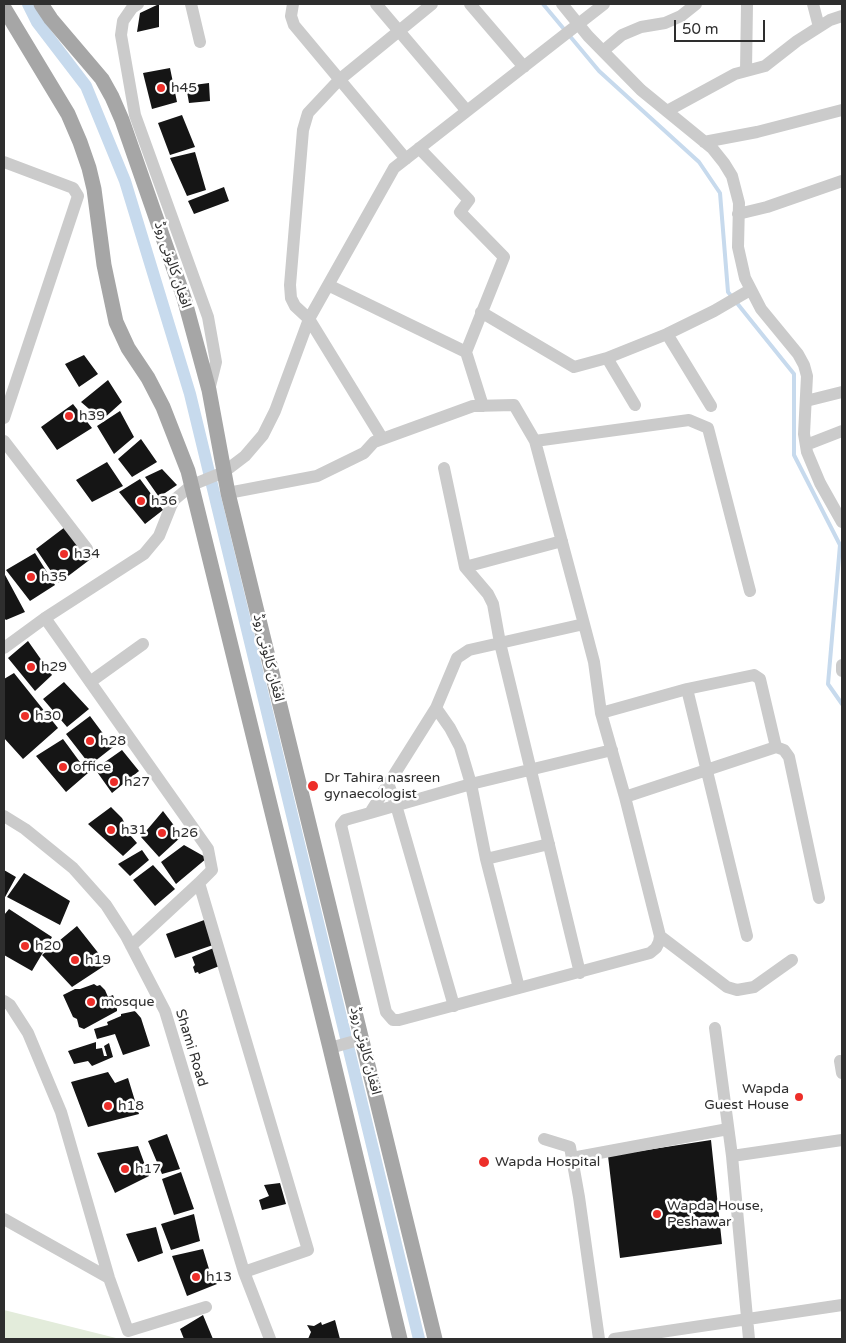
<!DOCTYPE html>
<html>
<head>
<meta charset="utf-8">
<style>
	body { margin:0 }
	#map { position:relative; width:846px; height:1343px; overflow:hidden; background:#fff; font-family:"Varela Round",sans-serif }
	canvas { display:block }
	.frame { position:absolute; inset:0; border:5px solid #2e2e2e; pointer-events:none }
	.scale { position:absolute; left:674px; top:20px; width:91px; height:22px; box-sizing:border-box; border:2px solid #2e2e2e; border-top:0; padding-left:6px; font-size:15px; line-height:18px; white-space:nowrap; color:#2e2e2e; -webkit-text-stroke:4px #fff; paint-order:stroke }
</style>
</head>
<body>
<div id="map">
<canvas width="846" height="1343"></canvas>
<div class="frame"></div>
<div class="scale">50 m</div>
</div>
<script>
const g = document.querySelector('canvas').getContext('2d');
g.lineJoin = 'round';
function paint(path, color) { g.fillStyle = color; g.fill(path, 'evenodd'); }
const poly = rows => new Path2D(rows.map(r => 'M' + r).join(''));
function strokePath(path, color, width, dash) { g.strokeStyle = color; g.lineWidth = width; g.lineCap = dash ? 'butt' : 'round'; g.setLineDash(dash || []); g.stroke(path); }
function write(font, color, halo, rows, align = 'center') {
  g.font = font + ' "Varela Round","Noto Sans Arabic",sans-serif'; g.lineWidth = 5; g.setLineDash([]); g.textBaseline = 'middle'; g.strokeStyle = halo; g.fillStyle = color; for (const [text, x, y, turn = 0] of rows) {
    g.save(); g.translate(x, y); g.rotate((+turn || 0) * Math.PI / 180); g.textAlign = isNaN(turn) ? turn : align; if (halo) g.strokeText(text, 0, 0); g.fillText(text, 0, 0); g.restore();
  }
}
const green = poly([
	[4,1310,120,1339,4,1339]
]);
const stream = poly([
	[543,4,599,71,699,162,720,193,728,292,794,374,794,455,840,545,828,684,842,704]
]);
const canal = poly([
	[28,4,37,22,86,86,125,181,190,394,419,1339]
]);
const building = poly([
	[159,4,159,27,137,32,140,13],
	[170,68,177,102,152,109,143,73],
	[209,83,210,101,189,103,186,86],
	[182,115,195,147,170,155,158,123],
	[195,152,206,190,187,196,170,158],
	[224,187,229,201,194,214,188,201],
	[84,355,98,374,79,387,65,364],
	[108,380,122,402,102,420,81,402],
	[73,404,92,428,57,450,41,427],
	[120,411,134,437,114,454,97,426],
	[141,439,157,462,132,477,118,459],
	[107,462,123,486,92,502,76,480],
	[162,469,177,485,159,497,145,477],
	[140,479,163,510,145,524,119,492],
	[65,527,92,558,59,583,36,549],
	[35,553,55,585,30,601,6,570],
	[4,573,25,612,6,620,4,618],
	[28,641,52,675,35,691,8,658],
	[14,673,58,728,23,759,4,738,4,679],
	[64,682,89,709,67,727,43,699],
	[90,716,113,747,90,765,66,734],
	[63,739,88,773,66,792,36,756],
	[122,750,139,771,112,793,95,769],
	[111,807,122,818,131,836,137,843,123,856,88,824],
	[163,811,182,836,159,857,141,837],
	[184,845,207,858,176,884,161,862],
	[142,850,149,860,130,876,118,864],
	[153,865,175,889,155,906,133,880],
	[4,870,16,877,4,899],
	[24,873,70,901,60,925,7,897],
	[9,909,52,937,32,971,4,955,4,915],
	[207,919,216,944,175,958,166,934],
	[77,926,107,964,72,987,42,955],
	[216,947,222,965,199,974,198,972,195,973,193,967,195,965,192,957],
	[94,984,97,986,100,985,105,990,108,997,113,995,117,1007,117,1011,84,1029,79,1027,77,1019,73,1017,63,995,75,989,80,989],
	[135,1011,141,1018,150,1046,123,1055,115,1034,97,1039,94,1029,108,1025,107,1022,121,1016,121,1014],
	[96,1042,96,1049,102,1048,104,1056,107,1056,104,1046,109,1043,113,1057,92,1066,88,1061,74,1064,68,1051],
	[108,1072,115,1083,128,1078,139,1114,88,1127,71,1082],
	[167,1134,180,1169,162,1174,148,1141],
	[711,1140,722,1244,620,1258,608,1156],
	[138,1146,149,1176,115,1193,97,1153],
	[181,1172,194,1209,174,1215,162,1179],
	[280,1183,286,1204,262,1210,259,1200,269,1196,264,1185],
	[194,1214,200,1241,171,1250,161,1224],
	[156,1227,163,1253,138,1262,126,1234],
	[203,1249,209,1269,217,1284,187,1296,172,1256],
	[203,1315,213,1339,184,1339,180,1329],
	[335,1320,340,1339,308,1339,311,1332,307,1325,314,1326,321,1322,322,1325]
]);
const minor = poly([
	[138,4,132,8,123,21,121,35,135,115,208,317,216,362,209,390],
	[191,4,200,42],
	[293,4,291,16,294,25,406,159],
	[376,4,467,111],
	[470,4,524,67],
	[562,4,588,36,641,90,712,148,724,163,732,176,739,203,738,247,745,278,761,309,798,354,804,365,807,376,804,434,807,452,820,483,842,522],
	[813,4,819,27],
	[603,51,622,35,641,27,665,23,681,16,696,4],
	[746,71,747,4],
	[667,111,735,74,765,66,797,41,830,20,842,16],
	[704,142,757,132,842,110],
	[419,148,469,200,460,212,504,257,466,352],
	[4,162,73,188,78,196,4,418],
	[738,214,767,207,842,181],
	[328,285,466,352,483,406],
	[481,312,574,367,607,358,667,334,714,311,750,290],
	[667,334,711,406],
	[607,358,635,405],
	[806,401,842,392],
	[382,438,309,319,295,306,291,298,290,285,303,130,308,113,339,80,432,4],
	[4,441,87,549],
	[535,441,689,420,708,428,750,591],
	[806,445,842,431],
	[444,468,465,567,488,594,493,604,500,643,580,973],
	[228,493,317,476,364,453,374,442,473,406,514,405,535,441,584,624,594,662,601,713,625,797,660,936,659,942,656,948,650,953,399,1020,393,1020,386,1012,341,825,345,820,370,813,436,708,457,658,469,650,584,624],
	[465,567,562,541],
	[45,618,208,849,212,870,199,883,308,1250,244,1272],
	[4,648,45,618,144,554,159,536,171,506,174,500,192,485,224,472,245,456,263,435,275,411,309,319,394,168,604,4],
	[842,665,842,671],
	[90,682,143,644],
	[687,689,747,936],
	[436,708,450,728,460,747,471,784,486,859,519,988],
	[601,713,687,689,754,675,760,679,776,747],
	[388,783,396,805,454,1006],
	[625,797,776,747,784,750,789,757,819,898],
	[370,813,471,784,612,750],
	[4,816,25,829,73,868,106,905,126,936,165,1011,244,1272,270,1339],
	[486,859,549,844],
	[660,936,727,987,737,990,754,987,792,960],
	[131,946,199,883],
	[4,1001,10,1005,28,1033,61,1112,109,1278,128,1331,206,1307],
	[715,1028,732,1156,749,1339],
	[330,1048,362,1039],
	[840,1061,842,1073],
	[544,1139,570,1147,579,1197,599,1339],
	[732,1156,842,1140],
	[572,1158,728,1129],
	[4,1219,109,1278],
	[614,1339,842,1305]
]);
const major = poly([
	[41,4,51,19,102,79,112,97,122,120,184,298,209,390,228,493,435,1339],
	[4,8,68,114,80,142,89,168,94,189,104,265,116,322,128,348,148,378,163,407,188,471,330,1048,400,1339]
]);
const markers = [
	[161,88,5,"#ed2e29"],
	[69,416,5,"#ed2e29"],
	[141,501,5,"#ed2e29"],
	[64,554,5,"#ed2e29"],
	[31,577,5,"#ed2e29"],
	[31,667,5,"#ed2e29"],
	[25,716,5,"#ed2e29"],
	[90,741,5,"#ed2e29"],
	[63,767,5,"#ed2e29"],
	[114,782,5,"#ed2e29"],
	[313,786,6,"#ed2e29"],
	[111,830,5,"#ed2e29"],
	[162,833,5,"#ed2e29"],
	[25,946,5,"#ed2e29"],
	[75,960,5,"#ed2e29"],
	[91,1002,5,"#ed2e29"],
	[799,1097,5,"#ed2e29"],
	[108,1106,5,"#ed2e29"],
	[484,1162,6,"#ed2e29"],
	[125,1169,5,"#ed2e29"],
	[657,1214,5,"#ed2e29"],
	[196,1277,5,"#ed2e29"]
];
const poiNames = [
	["h45",171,88],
	["h39",79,416],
	["h36",151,501],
	["h34",74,554],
	["h35",41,577],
	["h29",41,667],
	["h30",35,716],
	["h28",100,741],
	["office",73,767],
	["Dr Tahira nasreen",324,778],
	["gynaecologist",324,794],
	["h27",124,782],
	["h31",121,830],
	["h26",172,833],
	["h20",35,946],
	["h19",85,960],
	["mosque",101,1002],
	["Wapda",789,1089,"right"],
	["Guest House",789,1105,"right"],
	["h18",118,1106],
	["Wapda Hospital",495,1162],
	["h17",135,1169],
	["Wapda House,",667,1206],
	["Peshawar",667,1222],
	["h13",206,1277]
];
const streetNames = [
	["افغان کالونی روڈ",172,265,72],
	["افغان کالونی روڈ",268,658,76],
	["Shami Road",191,1048,73],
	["افغان کالونی روڈ",365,1051,76]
];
paint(green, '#e3ecdb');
strokePath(stream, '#c7daed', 4);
strokePath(canal, '#c7daed', 12);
paint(building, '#151515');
strokePath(minor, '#cbcbcb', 12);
strokePath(major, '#a6a6a6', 15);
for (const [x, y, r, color] of markers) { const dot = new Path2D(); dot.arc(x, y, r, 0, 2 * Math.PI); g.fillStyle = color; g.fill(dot); strokePath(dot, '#fff', 2); }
write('14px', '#2e2e2e', '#fff', poiNames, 'left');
write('14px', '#2e2e2e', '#fff', streetNames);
</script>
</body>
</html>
